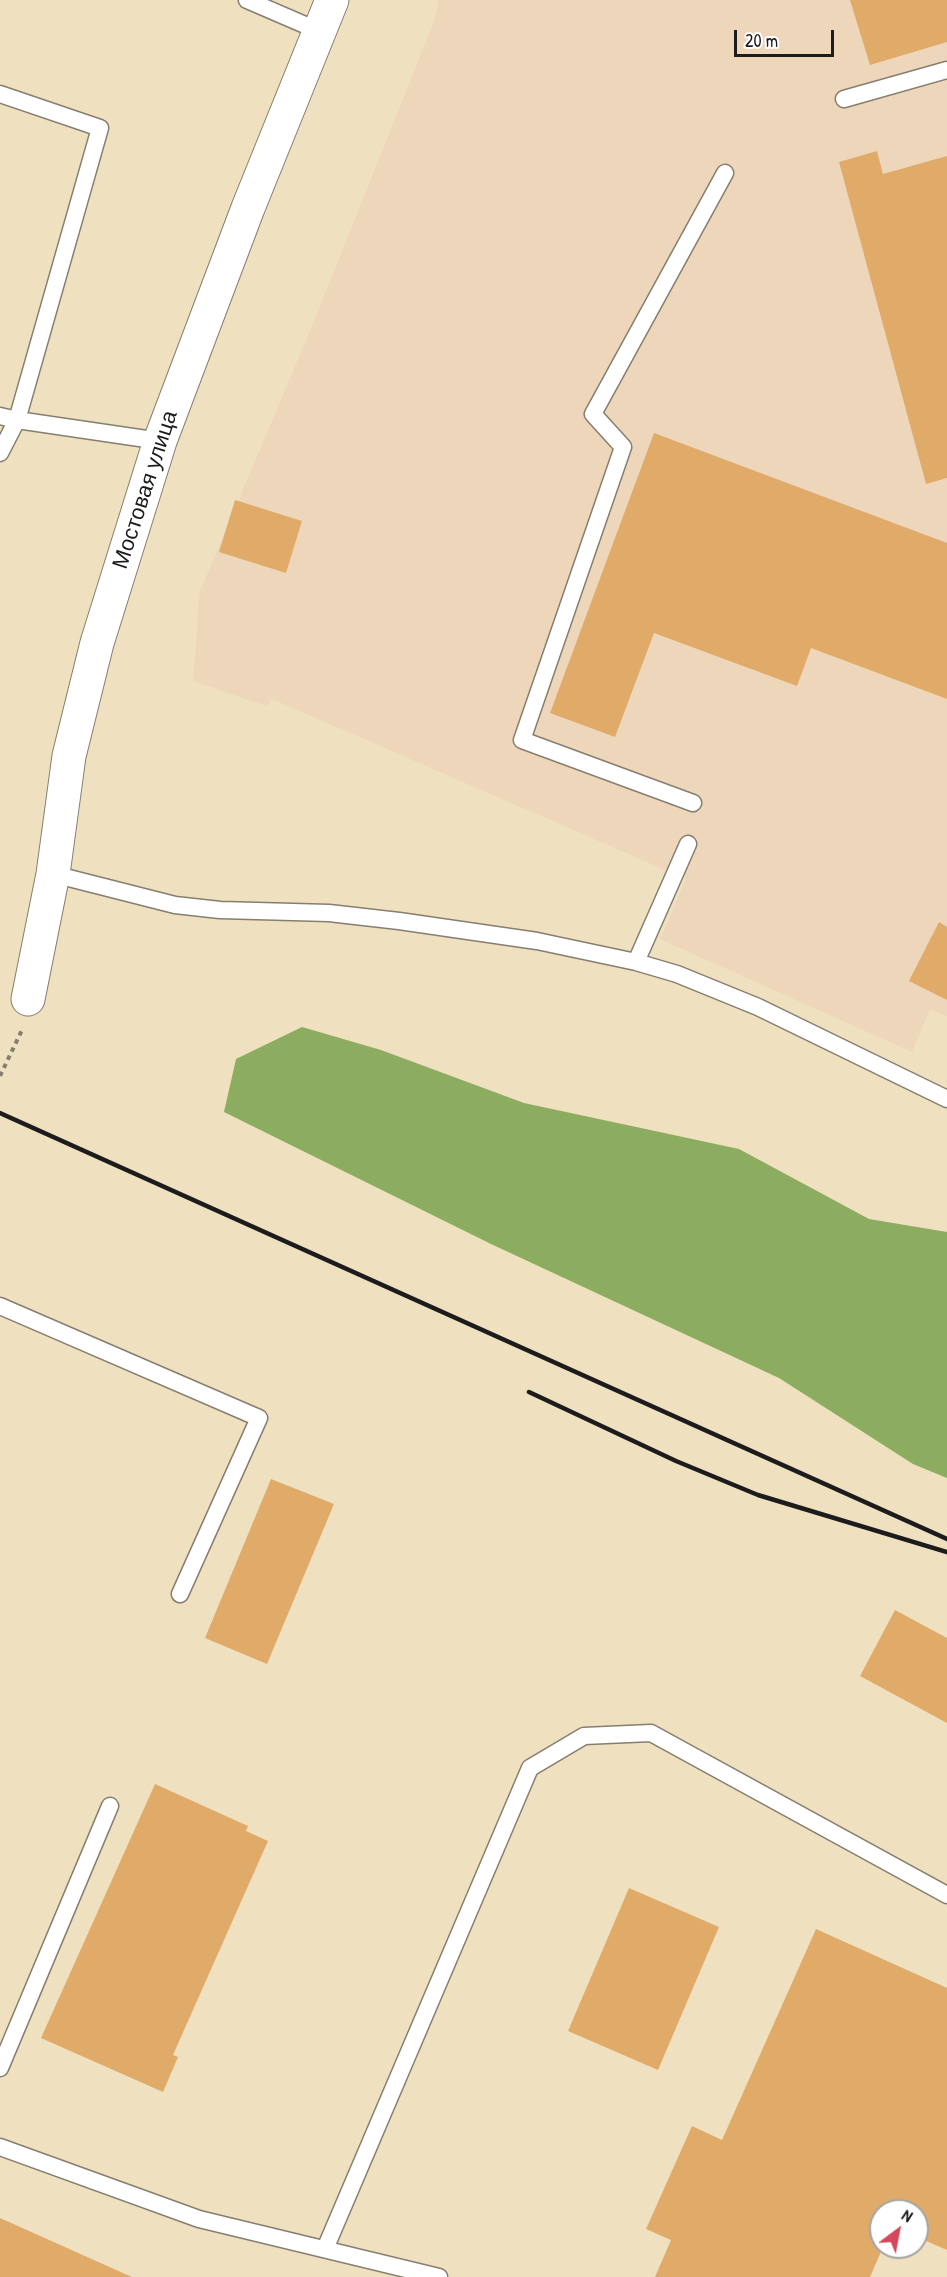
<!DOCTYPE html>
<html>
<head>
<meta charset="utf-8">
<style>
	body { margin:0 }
	#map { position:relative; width:947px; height:2277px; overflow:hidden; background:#efe0c0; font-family:"Patrick Hand",sans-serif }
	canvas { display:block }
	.north { position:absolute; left:869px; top:2199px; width:60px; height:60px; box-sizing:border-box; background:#fff; border:2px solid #a4a4a4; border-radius:50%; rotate:32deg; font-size:16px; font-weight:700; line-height:24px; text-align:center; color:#1c1c1c }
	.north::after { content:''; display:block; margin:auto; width:21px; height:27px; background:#d1495b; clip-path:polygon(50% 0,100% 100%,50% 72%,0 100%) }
	.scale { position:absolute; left:734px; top:30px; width:100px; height:27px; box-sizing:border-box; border:3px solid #1c1c1c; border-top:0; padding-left:8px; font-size:18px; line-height:21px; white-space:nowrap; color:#1c1c1c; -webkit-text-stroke:4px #fff; paint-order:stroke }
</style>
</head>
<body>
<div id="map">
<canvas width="947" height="2277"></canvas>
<div class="north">N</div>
<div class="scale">20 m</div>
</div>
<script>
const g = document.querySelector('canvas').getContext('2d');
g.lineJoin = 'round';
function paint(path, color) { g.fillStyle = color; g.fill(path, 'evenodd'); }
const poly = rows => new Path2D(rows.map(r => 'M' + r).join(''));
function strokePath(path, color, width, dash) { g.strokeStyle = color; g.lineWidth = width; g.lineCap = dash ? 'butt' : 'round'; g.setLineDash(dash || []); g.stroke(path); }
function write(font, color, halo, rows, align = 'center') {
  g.font = font + ' "Patrick Hand",sans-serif'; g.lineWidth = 5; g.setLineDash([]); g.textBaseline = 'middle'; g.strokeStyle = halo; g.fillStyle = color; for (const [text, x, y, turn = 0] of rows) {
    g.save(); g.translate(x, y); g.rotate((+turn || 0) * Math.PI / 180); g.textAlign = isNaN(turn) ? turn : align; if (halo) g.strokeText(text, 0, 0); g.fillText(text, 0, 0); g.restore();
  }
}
const built = poly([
	[439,0,947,0,947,1016,930,1009,912,1052,660,939,686,879,272,699,267,706,193,681,200,591,312,326,435,19]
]);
const forest = poly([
	[302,1027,381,1050,524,1103,739,1149,869,1219,947,1232,947,1478,913,1464,779,1378,491,1244,224,1112,236,1059]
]);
const building = poly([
	[850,0,947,0,947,42,870,65],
	[877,151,883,174,947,156,947,478,926,484,839,162],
	[654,433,947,543,947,699,811,648,797,686,654,633,615,737,550,713],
	[235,500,302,521,286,573,219,552],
	[939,922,947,927,947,1000,909,981],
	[271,1479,334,1504,267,1664,205,1638],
	[895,1610,947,1638,947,1723,860,1676],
	[155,1784,248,1826,246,1831,268,1841,173,2055,178,2057,163,2092,41,2038],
	[629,1888,719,1927,658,2070,568,2031],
	[816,1929,947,1988,947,2250,917,2237,917,2211,881,2211,881,2247,883,2247,870,2277,655,2277,671,2240,646,2229,692,2126,722,2140],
	[0,2218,132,2277,0,2277]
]);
const path = poly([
	[0,1076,22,1030]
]);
const service = poly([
	[247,0,319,31],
	[0,94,100,128,17,420,0,453],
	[844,99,947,70],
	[0,416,17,420,160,441],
	[693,803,522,740,623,447,593,414,725,173],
	[53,874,175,905,220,910,329,913,399,921,537,941,636,962,688,844],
	[636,962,677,974,758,1007,947,1099],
	[0,1306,259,1418,180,1594],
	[0,2068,110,1806],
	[0,2147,199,2219,439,2277],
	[325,2249,530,1768,584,1736,651,1733,947,1895]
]);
const minor = poly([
	[28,999,53,874,69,756,97,643,160,441,248,208,332,0]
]);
const rail = poly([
	[0,1113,947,1539],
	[529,1392,676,1461,758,1495,947,1552]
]);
const streetNames = [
	["Мостовая улица",146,490,-72]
];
paint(built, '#eed6bb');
paint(forest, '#8cac60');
paint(building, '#e0ab69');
strokePath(service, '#867e6e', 19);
strokePath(minor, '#867e6e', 35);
strokePath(path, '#867e6e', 4, [4.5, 4.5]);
strokePath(service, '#fff', 16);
strokePath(minor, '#fff', 33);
strokePath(rail, '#1c1c1c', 4.5);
write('22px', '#1c1c1c', '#fff', streetNames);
</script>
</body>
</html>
